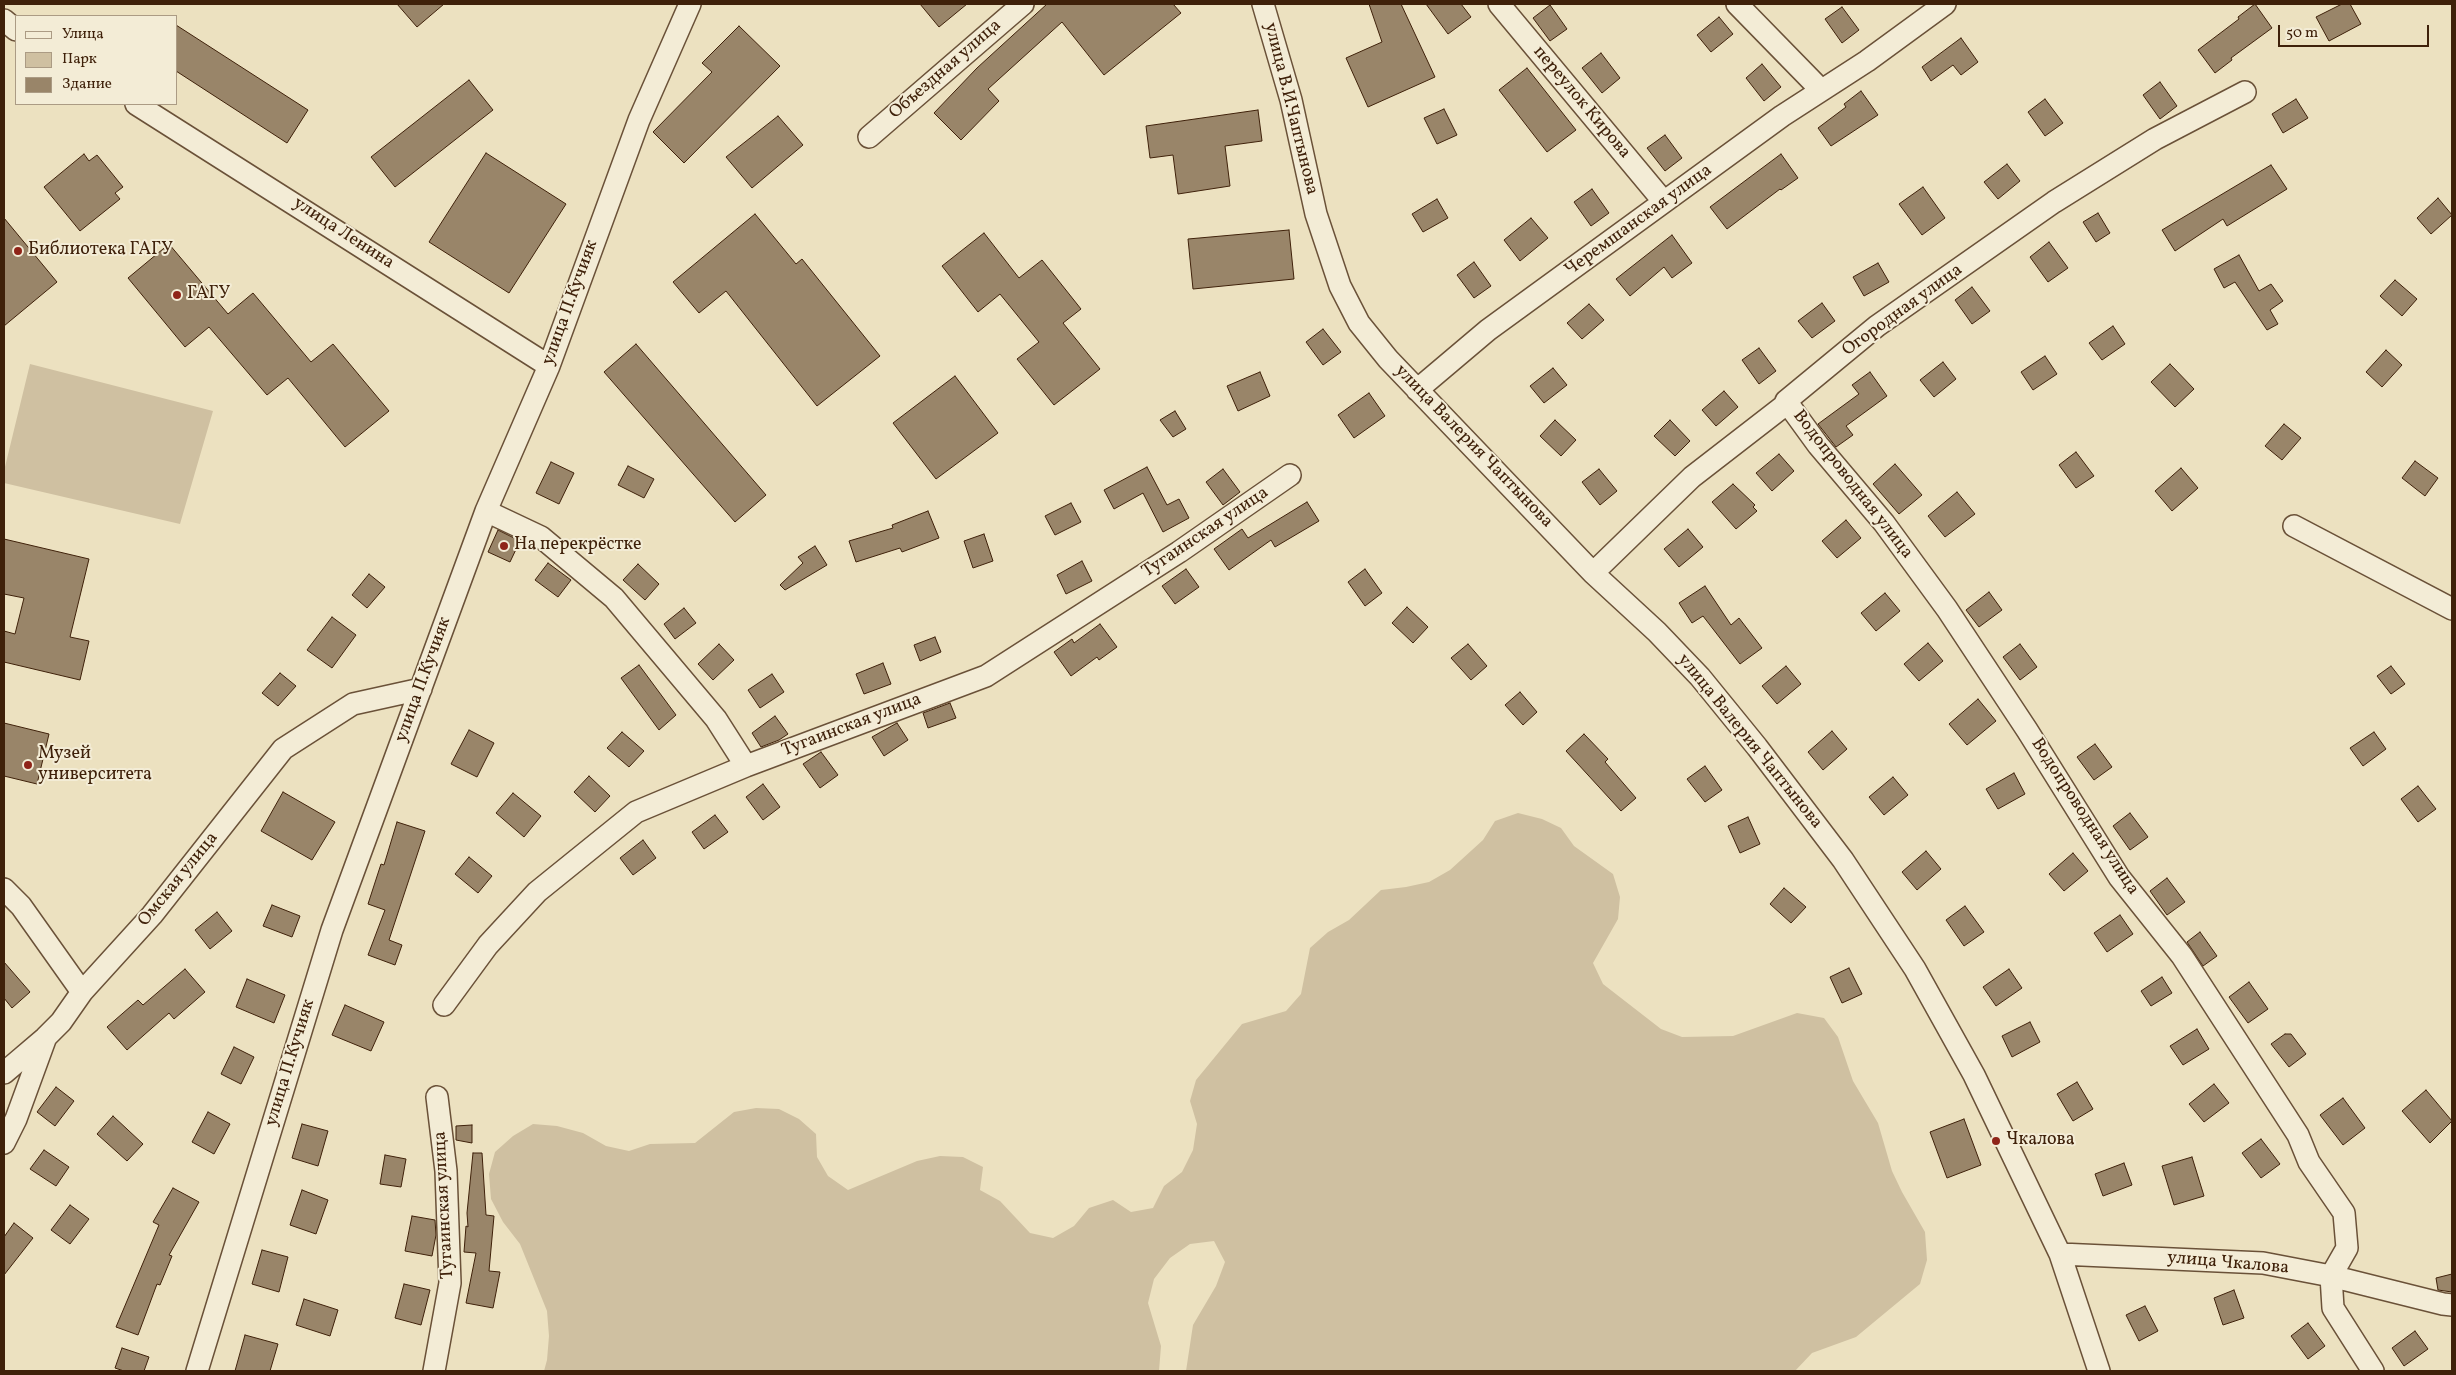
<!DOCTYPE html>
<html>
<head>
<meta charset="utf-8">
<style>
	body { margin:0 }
	#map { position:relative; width:2456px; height:1375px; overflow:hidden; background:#ece1c0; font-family:Vollkorn,serif }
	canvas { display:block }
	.frame { position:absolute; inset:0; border:5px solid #3f210a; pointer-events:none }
	.legend { position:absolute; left:15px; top:15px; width:162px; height:90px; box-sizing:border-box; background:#f3ecd6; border:1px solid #ab9b84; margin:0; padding:6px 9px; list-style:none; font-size:15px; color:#3f210a }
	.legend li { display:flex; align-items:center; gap:10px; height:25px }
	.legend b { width:25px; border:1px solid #ab9b84 }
	.scale { position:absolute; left:2278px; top:25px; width:151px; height:22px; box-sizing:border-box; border:2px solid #3f210a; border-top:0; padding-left:6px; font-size:15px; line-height:18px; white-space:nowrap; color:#3f210a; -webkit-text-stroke:4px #f3ecd6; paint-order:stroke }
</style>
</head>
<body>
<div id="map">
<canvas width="2456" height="1375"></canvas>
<div class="frame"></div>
<ul class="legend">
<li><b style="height:6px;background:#f3ecd6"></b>Улица</li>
<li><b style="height:14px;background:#cfc0a1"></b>Парк</li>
<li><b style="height:14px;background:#998569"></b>Здание</li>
</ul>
<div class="scale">50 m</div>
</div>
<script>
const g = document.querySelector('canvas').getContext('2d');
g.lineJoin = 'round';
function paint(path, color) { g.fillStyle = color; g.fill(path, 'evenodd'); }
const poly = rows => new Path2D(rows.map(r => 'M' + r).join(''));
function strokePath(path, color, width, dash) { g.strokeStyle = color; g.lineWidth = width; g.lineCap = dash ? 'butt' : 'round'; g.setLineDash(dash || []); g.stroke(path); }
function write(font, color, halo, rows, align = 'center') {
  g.font = font + ' Vollkorn,serif'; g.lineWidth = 4; g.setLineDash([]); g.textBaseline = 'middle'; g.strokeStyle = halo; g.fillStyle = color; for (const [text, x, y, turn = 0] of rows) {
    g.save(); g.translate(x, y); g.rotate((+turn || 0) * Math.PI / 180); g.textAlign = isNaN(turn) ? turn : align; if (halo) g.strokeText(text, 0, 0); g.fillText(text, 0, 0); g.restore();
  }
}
const green = poly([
	[30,364,213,411,180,524,4,483,4,471],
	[1518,813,1542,819,1561,828,1574,846,1613,874,1620,897,1618,919,1593,963,1603,984,1661,1029,1682,1037,1733,1036,1797,1013,1824,1018,1838,1037,1853,1081,1878,1123,1892,1171,1902,1192,1925,1232,1927,1260,1920,1284,1856,1337,1812,1353,1795,1371,1186,1371,1193,1325,1216,1286,1225,1262,1214,1241,1190,1244,1170,1258,1154,1279,1148,1303,1161,1346,1159,1371,544,1371,547,1360,549,1336,547,1311,520,1244,503,1222,491,1199,489,1174,495,1152,513,1136,533,1124,557,1126,583,1133,606,1146,629,1151,650,1144,695,1143,734,1112,756,1108,779,1109,799,1119,816,1134,817,1157,828,1176,848,1190,917,1161,940,1156,963,1157,983,1167,980,1190,1000,1201,1030,1233,1053,1238,1074,1226,1089,1208,1113,1200,1131,1212,1153,1208,1164,1186,1182,1172,1193,1150,1197,1124,1190,1101,1196,1080,1242,1024,1286,1011,1301,994,1310,948,1328,932,1349,920,1381,890,1406,887,1429,882,1450,870,1483,840,1495,821]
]);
const building = poly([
	[397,4,444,4,417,27,397,4],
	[920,4,967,4,939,27,920,4],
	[1047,4,1173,4,1181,13,1104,75,1062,22,988,89,999,101,961,140,934,113,977,68,1047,4],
	[1369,4,1401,4,1435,77,1368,107,1346,58,1382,42,1369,4],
	[1426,4,1461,4,1471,17,1448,34,1426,4],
	[2255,4,2272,28,2231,58,2232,60,2215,73,2198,50,2239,19,2238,17,2255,4],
	[2342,4,2350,4,2361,24,2329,41,2316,17,2342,4],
	[1550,5,1567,29,1550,41,1533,18,1550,5],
	[1842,7,1859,30,1842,43,1825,19,1842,7],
	[1719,17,1733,34,1711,52,1697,35,1719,17],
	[176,25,308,110,287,143,176,71,176,25],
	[739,26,780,66,684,163,653,132,712,72,702,63,739,26],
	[1961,38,1978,62,1961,75,1953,65,1931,81,1922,67,1961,38],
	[1601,53,1620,78,1602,93,1582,68,1601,53],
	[1762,64,1781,87,1764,101,1746,78,1762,64],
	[1527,68,1576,130,1547,152,1499,90,1527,68],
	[469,80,493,110,395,187,371,157,469,80],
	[2160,82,2177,106,2160,119,2143,95,2160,82],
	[1861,91,1878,115,1831,146,1818,128,1846,107,1844,104,1861,91],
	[2045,99,2063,123,2045,136,2028,112,2045,99],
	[2296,99,2308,118,2283,133,2272,114,2296,99],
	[1444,109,1457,135,1437,144,1424,118,1444,109],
	[1258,110,1262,141,1225,146,1230,186,1178,194,1173,155,1150,158,1146,126,1258,110],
	[778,116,803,145,752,188,726,157,778,116],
	[1665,135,1682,158,1665,171,1647,148,1665,135],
	[486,153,566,204,509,293,429,242,486,153],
	[84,154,89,161,97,155,123,187,115,193,120,199,80,231,44,187,84,154],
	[1781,154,1798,178,1781,190,1780,189,1727,229,1710,207,1781,154],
	[2007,164,2020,181,1998,199,1984,182,2007,164],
	[2271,165,2287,189,2227,226,2223,219,2175,251,2162,230,2271,165],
	[1923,187,1945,218,1922,235,1899,204,1923,187],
	[1592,189,1609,213,1591,226,1574,202,1592,189],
	[2438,198,2452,215,2431,234,2417,218,2438,198],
	[1437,199,1448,218,1423,232,1412,214,1437,199],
	[2098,213,2110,233,2096,242,2083,222,2098,213],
	[755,214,796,264,802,259,880,356,817,406,726,291,699,313,673,282,755,214],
	[4,218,57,282,4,326,4,218],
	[1531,218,1548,238,1520,261,1504,240,1531,218],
	[1289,230,1294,279,1193,289,1188,239,1289,230],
	[984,233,1019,278,1042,260,1081,309,1063,323,1100,369,1054,405,1017,359,1039,342,1000,294,978,312,942,266,984,233],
	[1672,235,1692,263,1672,278,1664,267,1630,296,1616,279,1672,235],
	[2049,242,2068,268,2048,282,2030,257,2049,242],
	[169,244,228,314,253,293,311,362,333,344,389,411,345,447,288,378,267,395,209,327,185,347,128,278,169,244],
	[2239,255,2259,291,2271,284,2283,301,2270,310,2278,324,2267,330,2235,282,2224,288,2214,269,2239,255],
	[1474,262,1491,286,1474,298,1457,275,1474,262],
	[1878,263,1889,282,1864,296,1853,277,1878,263],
	[2395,280,2417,299,2402,316,2380,296,2395,280],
	[1972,287,1990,311,1972,324,1955,300,1972,287],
	[1822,303,1835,321,1812,338,1798,321,1822,303],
	[1589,304,1604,320,1582,339,1567,323,1589,304],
	[2113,326,2125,344,2102,360,2089,343,2113,326],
	[1323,329,1341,352,1323,365,1306,342,1323,329],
	[636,344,766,495,735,522,604,372,636,344],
	[1759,348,1776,371,1759,384,1742,360,1759,348],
	[2386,350,2402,365,2382,387,2366,372,2386,350],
	[2045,356,2057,374,2033,390,2021,372,2045,356],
	[1943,362,1956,379,1934,397,1920,380,1943,362],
	[2170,364,2194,389,2175,407,2151,382,2170,364],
	[1553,368,1567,385,1544,403,1530,386,1553,368],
	[1260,372,1270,396,1238,411,1227,386,1260,372],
	[1870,372,1887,396,1846,426,1853,435,1836,447,1818,424,1859,394,1852,385,1870,372],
	[955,376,998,433,936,479,893,423,955,376],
	[1724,391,1738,407,1716,426,1702,410,1724,391],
	[1369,393,1385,416,1354,438,1338,415,1369,393],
	[1175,411,1186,429,1173,437,1160,420,1175,411],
	[1555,420,1576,440,1561,456,1540,436,1555,420],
	[1670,420,1690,441,1675,456,1654,436,1670,420],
	[2284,424,2301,438,2282,460,2265,446,2284,424],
	[2076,452,2094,476,2076,488,2059,465,2076,452],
	[1779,454,1794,471,1772,491,1756,473,1779,454],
	[2415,461,2438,478,2425,496,2402,478,2415,461],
	[551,462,574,473,559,504,536,493,551,462],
	[1895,464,1922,495,1899,514,1873,484,1895,464],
	[628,466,654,479,644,498,618,485,628,466],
	[1147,467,1167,505,1179,499,1189,518,1163,532,1143,493,1114,509,1104,490,1147,467],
	[2181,468,2198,488,2172,511,2155,491,2181,468],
	[1223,469,1240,492,1223,505,1206,482,1223,469],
	[1599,469,1617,491,1600,505,1582,482,1599,469],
	[1733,484,1755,505,1753,507,1757,511,1736,529,1712,502,1733,484],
	[1957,492,1975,514,1945,537,1928,516,1957,492],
	[1307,502,1319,521,1275,547,1271,540,1229,570,1214,549,1242,529,1248,538,1307,502],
	[1071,503,1081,522,1055,535,1045,516,1071,503],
	[928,511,939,538,902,552,900,548,856,562,849,541,893,528,892,525,928,511],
	[1846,520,1861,538,1837,558,1822,541,1846,520],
	[1688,529,1703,547,1679,567,1664,549,1688,529],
	[498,530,520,541,510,562,488,552,498,530],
	[984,534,993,561,973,568,964,541,984,534],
	[4,539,89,559,70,637,89,641,80,680,4,662,4,631,15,634,24,598,4,594,4,539],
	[815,546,827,565,785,590,780,585,803,563,798,557,815,546],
	[1082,561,1092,581,1066,594,1057,575,1082,561],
	[548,563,571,580,558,597,535,580,548,563],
	[638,564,659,584,645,600,623,580,638,564],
	[1186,569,1199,587,1175,604,1162,586,1186,569],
	[1365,569,1382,593,1365,606,1348,582,1365,569],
	[369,574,385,587,367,608,352,595,369,574],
	[1705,586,1731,625,1739,618,1762,648,1740,664,1703,616,1692,623,1679,603,1705,586],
	[1989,592,2002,610,1979,627,1966,610,1989,592],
	[1885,593,1900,611,1876,631,1861,613,1885,593],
	[1407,607,1428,627,1413,643,1392,623,1407,607],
	[684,608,696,623,675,639,664,624,684,608],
	[332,617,356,635,332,668,307,650,332,617],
	[1100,624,1117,647,1099,660,1097,657,1071,676,1054,652,1072,639,1074,643,1100,624],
	[935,637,941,652,920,661,914,645,935,637],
	[1928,643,1943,661,1919,681,1904,664,1928,643],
	[719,644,734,660,713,680,698,664,719,644],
	[1468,644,1487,666,1471,680,1451,658,1468,644],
	[2020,644,2037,667,2020,680,2003,657,2020,644],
	[883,663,891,684,864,694,856,674,883,663],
	[639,665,676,715,659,730,621,678,639,665],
	[1786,666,1801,684,1777,704,1762,686,1786,666],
	[2391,666,2405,684,2391,694,2377,676,2391,666],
	[280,673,296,686,278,706,262,693,280,673],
	[772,674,784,692,760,708,748,690,772,674],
	[1520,692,1537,712,1523,725,1505,705,1520,692],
	[1978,699,1996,721,1967,745,1949,724,1978,699],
	[950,703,956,718,928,728,923,713,950,703],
	[775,716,788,734,779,740,761,747,752,733,775,716],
	[4,723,49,734,37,784,4,776,4,723],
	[897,723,908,740,884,756,872,737,897,723],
	[469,730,494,743,477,777,451,764,469,730],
	[1832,731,1847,749,1823,770,1808,752,1832,731],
	[622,732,644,751,629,767,607,748,622,732],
	[2374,732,2386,749,2363,766,2350,748,2374,732],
	[1584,734,1608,759,1605,762,1636,798,1621,811,1566,751,1584,734],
	[2095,744,2112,767,2094,780,2077,757,2095,744],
	[821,752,838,775,820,788,803,764,821,752],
	[1705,766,1722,790,1705,802,1687,779,1705,766],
	[2014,773,2025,794,1998,809,1986,789,2014,773],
	[589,776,610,796,595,812,574,792,589,776],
	[1893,777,1908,795,1884,815,1869,797,1893,777],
	[763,784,780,807,763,820,746,797,763,784],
	[2418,786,2436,809,2418,822,2401,799,2418,786],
	[283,792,335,822,312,860,261,831,283,792],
	[513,793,541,816,524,837,496,813,513,793],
	[2130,813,2148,837,2130,850,2113,826,2130,813],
	[715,815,728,832,704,849,692,832,715,815],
	[1748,817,1760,844,1740,853,1728,826,1748,817],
	[397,822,425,831,389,940,402,945,395,965,368,955,385,910,368,904,381,864,384,865,397,822],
	[643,840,656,858,633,875,620,858,643,840],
	[1926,851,1941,869,1917,890,1902,872,1926,851],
	[2073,853,2088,871,2064,891,2049,874,2073,853],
	[469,857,492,876,478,893,455,874,469,857],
	[2167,878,2185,902,2167,915,2150,891,2167,878],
	[1784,888,1806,907,1791,923,1770,904,1784,888],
	[272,905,300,916,292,937,263,926,272,905],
	[1965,906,1984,932,1964,946,1946,920,1965,906],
	[217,912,232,931,210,949,195,930,217,912],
	[2120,915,2133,934,2107,952,2094,933,2120,915],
	[2200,932,2217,956,2203,966,2187,942,2200,932],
	[4,962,30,992,12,1008,4,998,4,962],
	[1849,968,1862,994,1842,1003,1830,977,1849,968],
	[185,969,205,992,174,1019,169,1013,127,1050,107,1027,138,1000,143,1005,185,969],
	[2009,969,2022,988,1996,1006,1983,987,2009,969],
	[2162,977,2172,993,2151,1006,2141,991,2162,977],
	[247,979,285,995,274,1023,236,1007,247,979],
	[2249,982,2268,1009,2248,1023,2229,997,2249,982],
	[345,1005,384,1022,371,1051,332,1035,345,1005],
	[2030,1022,2040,1042,2012,1057,2002,1036,2030,1022],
	[2197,1029,2209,1049,2183,1065,2170,1046,2197,1029],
	[2285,1034,2291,1034,2306,1054,2289,1067,2271,1044,2285,1034],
	[234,1047,254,1057,241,1084,221,1074,234,1047],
	[2077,1082,2093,1109,2073,1121,2057,1094,2077,1082],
	[2214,1084,2229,1103,2204,1122,2189,1104,2214,1084],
	[56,1087,74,1101,55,1126,37,1112,56,1087],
	[2426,1090,2452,1121,2430,1143,2402,1111,2426,1090],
	[2343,1098,2365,1128,2343,1145,2320,1115,2343,1098],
	[208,1112,230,1124,214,1154,192,1142,208,1112],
	[113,1116,143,1144,127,1161,97,1134,113,1116],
	[1964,1119,1981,1165,1947,1178,1930,1132,1964,1119],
	[302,1124,328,1131,318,1166,292,1158,302,1124],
	[472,1125,472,1143,456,1140,456,1126,472,1125],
	[2261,1139,2280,1164,2261,1178,2242,1153,2261,1139],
	[44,1150,69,1167,56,1186,30,1169,44,1150],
	[473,1153,482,1153,486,1215,494,1216,489,1271,500,1272,493,1308,466,1303,476,1253,464,1252,466,1226,468,1227,467,1213,473,1153],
	[385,1155,406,1159,401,1187,380,1184,385,1155],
	[2192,1157,2204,1196,2174,1205,2162,1166,2192,1157],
	[2124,1163,2132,1185,2103,1196,2095,1174,2124,1163],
	[173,1188,199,1202,169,1255,172,1256,160,1285,157,1284,138,1335,116,1327,159,1225,153,1222,173,1188],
	[302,1190,328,1200,316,1234,290,1225,302,1190],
	[70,1205,89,1219,70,1244,51,1230,70,1205],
	[412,1216,435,1220,436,1235,432,1256,405,1251,412,1216],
	[14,1223,33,1238,4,1275,4,1237,14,1223],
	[262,1250,288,1257,279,1292,252,1284,262,1250],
	[2452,1274,2452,1292,2438,1290,2436,1278,2452,1274],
	[404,1284,430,1290,421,1325,395,1318,404,1284],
	[2234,1290,2244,1318,2223,1325,2214,1298,2234,1290],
	[304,1299,338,1310,330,1336,296,1325,304,1299],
	[2145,1306,2158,1331,2139,1341,2126,1315,2145,1306],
	[2308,1323,2325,1346,2308,1359,2291,1336,2308,1323],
	[2415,1331,2428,1349,2404,1366,2392,1348,2415,1331],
	[245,1335,278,1344,270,1371,235,1371,245,1335],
	[122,1348,149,1357,144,1371,124,1371,115,1368,122,1348]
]);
const minor = poly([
	[1263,4,1291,100,1316,214,1340,286,1359,323,1388,359,1593,573,1657,632,1700,677,1757,747,1843,860,1915,969,1974,1075,2060,1254,2099,1371],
	[1499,4,1664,202],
	[1737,4,1821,90],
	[4,20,16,30],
	[136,104,549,366],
	[869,137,1023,4],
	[1417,390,1488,330,1782,116,1867,61,1945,4],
	[1786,401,1818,445,1884,523,1947,609,2027,730,2119,877,2182,956,2298,1135,2309,1162,2344,1213,2347,1248,2331,1276,2333,1308,2373,1371],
	[486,511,541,537,614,598,716,719,746,766],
	[2294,526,2452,609],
	[1593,573,1692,477,1785,405,1786,401,1877,326,2054,202,2155,139,2245,92],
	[4,889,21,906,82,992],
	[444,1005,488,945,537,892,636,812,746,766,986,676,1179,552,1290,475],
	[4,1073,44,1039],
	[4,1143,16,1119,46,1037,61,1022,82,992,152,915,283,749,353,704,421,689],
	[2060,1254,2263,1263,2331,1276,2443,1304,2452,1305],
	[197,1371,332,930,486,511,549,366,639,120,690,4],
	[434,1371,450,1283,446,1171,437,1097]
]);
const markers = [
	[18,251,5,"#8f2418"],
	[177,295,5,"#8f2418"],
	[504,546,5,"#8f2418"],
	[28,765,5,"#8f2418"],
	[1996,1141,5,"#8f2418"]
];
const streetNames = [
	["Объездная улица",946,70,-41],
	["переулок Кирова",1581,103,50],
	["улица В.И.Чаптынова",1290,109,76],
	["Черемшанская улица",1639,221,-36],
	["улица Ленина",343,234,33],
	["улица П.Кучияк",571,303,-70],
	["Огородная улица",1903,311,-36],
	["улица Валерия Чаптынова",1473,447,46],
	["Водопроводная улица",1852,485,52],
	["Тугаинская улица",1206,533,-34],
	["улица П.Кучияк",424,680,-70],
	["Тугаинская улица",852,726,-21],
	["улица Валерия Чаптынова",1749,742,51],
	["Водопроводная улица",2084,817,57],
	["Омская улица",179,880,-51],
	["улица П.Кучияк",291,1063,-73],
	["Тугаинская улица",445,1205,-93],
	["улица Чкалова",2228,1264,5]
];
const poiNames = [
	["Библиотека ГАГУ",28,251],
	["ГАГУ",187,295],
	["На перекрёстке",514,546],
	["Музей",38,755],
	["университета",38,776],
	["Чкалова",2006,1141]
];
paint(green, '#cfc0a1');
paint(building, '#998569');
strokePath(building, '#3f210a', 1);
strokePath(minor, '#6a5138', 24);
strokePath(minor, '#f3ecd6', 21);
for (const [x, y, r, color] of markers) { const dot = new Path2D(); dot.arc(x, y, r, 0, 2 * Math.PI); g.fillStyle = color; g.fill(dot); strokePath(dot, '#f3ecd6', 2); }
write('18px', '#3f210a', '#f3ecd6', streetNames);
write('18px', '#3f210a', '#f3ecd6', poiNames, 'left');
</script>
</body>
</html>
